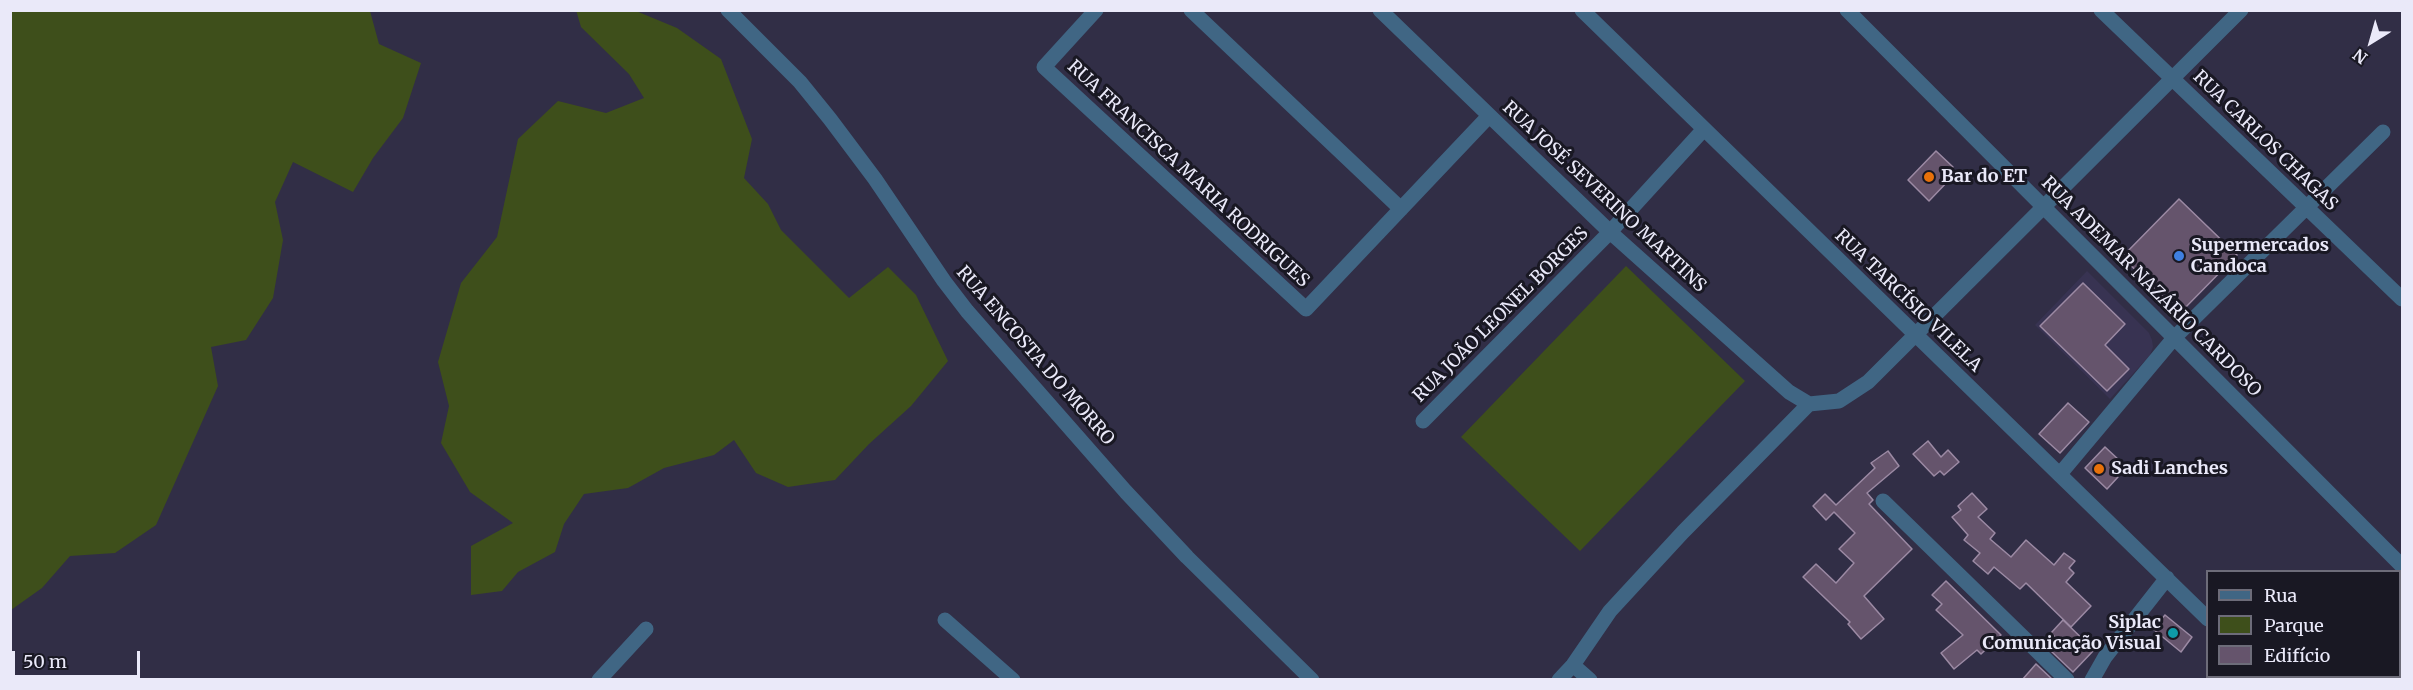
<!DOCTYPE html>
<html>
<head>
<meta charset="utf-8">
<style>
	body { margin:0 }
	#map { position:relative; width:2413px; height:690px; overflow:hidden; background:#312e46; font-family:Merriweather,serif }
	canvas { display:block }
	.frame { position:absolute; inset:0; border:12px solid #eae9f9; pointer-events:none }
	.legend { position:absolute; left:2206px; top:570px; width:195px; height:108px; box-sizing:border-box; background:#191823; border:2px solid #6d6c79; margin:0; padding:8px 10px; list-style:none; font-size:18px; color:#eae9f9 }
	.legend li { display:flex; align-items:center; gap:12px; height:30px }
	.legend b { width:30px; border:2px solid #6d6c79 }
	.north { position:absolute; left:2341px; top:12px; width:60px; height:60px; -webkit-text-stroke:4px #191823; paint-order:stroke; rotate:217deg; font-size:16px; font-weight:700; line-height:24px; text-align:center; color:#eae9f9 }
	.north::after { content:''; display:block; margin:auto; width:21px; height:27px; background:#eae9f9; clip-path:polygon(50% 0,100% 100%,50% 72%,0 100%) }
	.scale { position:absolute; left:12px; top:651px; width:128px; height:27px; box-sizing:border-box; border:3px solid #eae9f9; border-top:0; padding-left:8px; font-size:18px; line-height:21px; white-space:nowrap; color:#eae9f9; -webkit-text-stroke:4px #191823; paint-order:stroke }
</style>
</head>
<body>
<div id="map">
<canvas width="2413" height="690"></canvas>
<div class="frame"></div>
<ul class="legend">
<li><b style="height:8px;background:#406684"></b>Rua</li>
<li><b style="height:16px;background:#3e4f1b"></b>Parque</li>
<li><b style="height:16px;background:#65546c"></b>Edifício</li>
</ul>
<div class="north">N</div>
<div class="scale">50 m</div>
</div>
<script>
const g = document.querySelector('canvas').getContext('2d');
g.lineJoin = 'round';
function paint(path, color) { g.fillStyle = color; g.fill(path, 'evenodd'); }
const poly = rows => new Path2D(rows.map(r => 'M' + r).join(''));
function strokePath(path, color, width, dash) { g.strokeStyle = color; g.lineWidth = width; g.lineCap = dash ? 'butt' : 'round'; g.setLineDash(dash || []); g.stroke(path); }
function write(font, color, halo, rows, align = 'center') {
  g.font = font + ' Merriweather,serif'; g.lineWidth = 6; g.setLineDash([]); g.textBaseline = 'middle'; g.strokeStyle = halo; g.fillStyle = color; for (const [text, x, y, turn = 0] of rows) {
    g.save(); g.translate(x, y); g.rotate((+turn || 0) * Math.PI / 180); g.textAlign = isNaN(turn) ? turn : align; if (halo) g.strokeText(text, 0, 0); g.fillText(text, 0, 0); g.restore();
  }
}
const built = poly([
	[2087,271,2149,333,2152,340,2153,347,2150,355,2110,399,2035,325],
	[2402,653,2402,679,2377,679,2380,677,2400,676,2400,656]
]);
const green = poly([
	[11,10,370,11,379,44,421,63,403,118,373,158,353,192,293,162,275,202,283,240,273,298,246,340,211,347,218,386,156,525,115,553,70,556,42,588,11,610],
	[576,10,636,11,677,28,721,59,752,139,744,178,768,204,781,230,849,298,888,267,916,295,948,361,911,406,869,444,835,480,788,487,756,473,734,440,714,455,664,468,628,488,584,494,564,524,555,552,518,572,502,591,471,595,471,546,513,523,470,492,441,443,449,406,438,362,461,283,497,237,518,139,558,101,606,113,644,98,629,74,581,27],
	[1626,266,1745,381,1580,551,1461,437]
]);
const building = poly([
	[1936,151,1953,167,1945,175,1950,179,1929,201,1908,180,1936,151],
	[2179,199,2237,255,2180,313,2122,257,2179,199],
	[2083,283,2125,324,2105,345,2129,369,2107,391,2040,326,2083,283],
	[2068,403,2089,422,2060,453,2039,434,2068,403],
	[1928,441,1941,457,1948,450,1959,462,1944,475,1940,471,1934,476,1913,454,1928,441],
	[2105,447,2120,461,2111,471,2118,477,2107,489,2085,468,2105,447],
	[1888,451,1899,466,1867,493,1873,500,1869,504,1912,549,1864,596,1884,619,1861,639,1848,624,1850,622,1803,577,1816,564,1836,583,1854,563,1839,549,1855,533,1834,512,1826,520,1813,506,1825,494,1836,505,1875,468,1871,463,1888,451],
	[1972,493,1987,509,1978,517,1995,533,1990,539,2011,557,2026,540,2054,565,2064,553,2075,561,2069,568,2074,573,2066,582,2091,606,2071,627,2026,583,2020,589,1994,567,1988,574,1973,561,1980,553,1964,540,1968,535,1952,517,1961,510,1958,506,1972,493],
	[1946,581,2001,635,1981,654,1977,650,1954,669,1941,653,1963,635,1936,610,1942,604,1932,595,1946,581],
	[2165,615,2192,637,2181,652,2153,629,2165,615],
	[2063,620,2094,650,2073,672,2051,651,2060,642,2051,633,2063,620],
	[2036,664,2053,680,2022,680,2036,664]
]);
const street = poly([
	[728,10,800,82,830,119,875,179,944,281,967,311,1126,492,1187,557,1312,680],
	[1096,10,1044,67,1306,309,1488,117],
	[1191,10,1401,209],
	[1380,10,1610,232,1789,392,1809,404,1839,401,1868,382,2241,10],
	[1582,10,2208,619],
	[1847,10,2402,566],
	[2101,10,2402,299],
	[1423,421,1610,232,1704,129],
	[2060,474,2174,338,2383,132],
	[1883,501,2067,680],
	[945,620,1013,680],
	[1573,665,1590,680],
	[2263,676,2266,680],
	[599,680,646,629],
	[1559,680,1573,665,1610,611,1683,532,1809,404],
	[2092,680,2105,657,2167,578]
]);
const markers = [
	[1929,177,6,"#e8710a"],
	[2179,256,6,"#3f7fe0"],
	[2099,469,6,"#e8710a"],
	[2173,633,6,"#0f9aa8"]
];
const streetNames = [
	["RUA CARLOS CHAGAS",2265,141,44],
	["RUA FRANCISCA MARIA RODRIGUES",1188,174,43],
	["RUA JOSÉ SEVERINO MARTINS",1604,197,43],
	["RUA ADEMAR NAZÁRIO CARDOSO",2151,287,45],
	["RUA TARCÍSIO VILELA",1908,301,44],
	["RUA JOÃO LEONEL BORGES",1501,315,-45],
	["RUA ENCOSTA DO MORRO",1035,356,49]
];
const poiNames = [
	["Bar do ET",1941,177],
	["Supermercados",2191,246],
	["Candoca",2191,267],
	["Sadi Lanches",2111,469],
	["Siplac",2161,623,"right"],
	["Comunicação Visual",2161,644,"right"]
];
paint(built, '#383352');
paint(green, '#3e4f1b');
paint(building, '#65546c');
strokePath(building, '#9c8aa4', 1.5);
strokePath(street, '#406684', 15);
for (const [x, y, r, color] of markers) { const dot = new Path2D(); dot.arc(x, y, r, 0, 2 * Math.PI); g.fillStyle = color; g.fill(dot); strokePath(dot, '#191823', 2); }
write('18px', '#eae9f9', '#191823', streetNames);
write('bold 18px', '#eae9f9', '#191823', poiNames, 'left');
</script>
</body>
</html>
